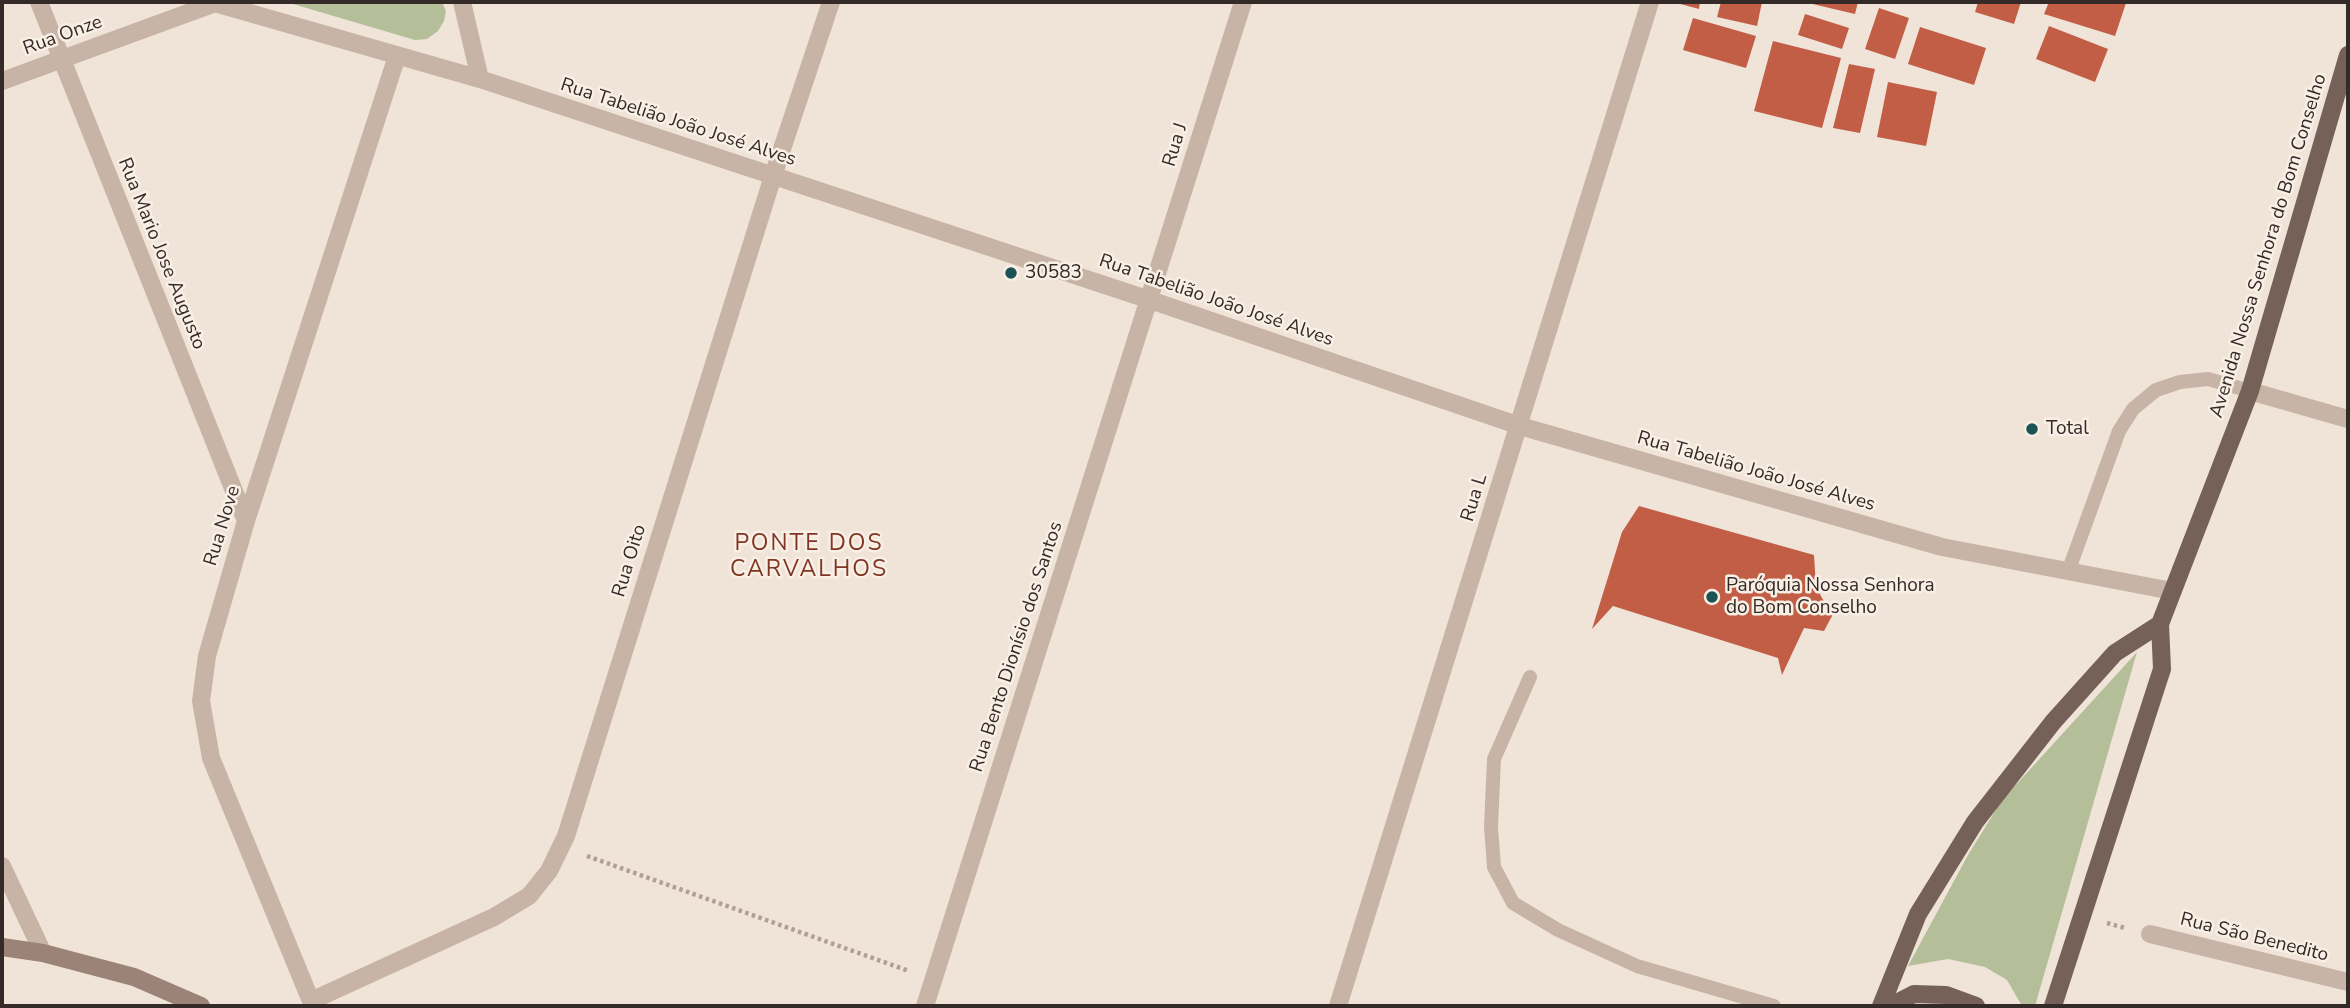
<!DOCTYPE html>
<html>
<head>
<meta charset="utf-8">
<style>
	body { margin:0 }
	#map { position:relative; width:2350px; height:1008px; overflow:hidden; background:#f0e4d9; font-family:"Nunito Sans",sans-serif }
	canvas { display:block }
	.frame { position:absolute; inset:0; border:4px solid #342a27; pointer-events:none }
</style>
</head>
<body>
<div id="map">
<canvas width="2350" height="1008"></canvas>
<div class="frame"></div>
</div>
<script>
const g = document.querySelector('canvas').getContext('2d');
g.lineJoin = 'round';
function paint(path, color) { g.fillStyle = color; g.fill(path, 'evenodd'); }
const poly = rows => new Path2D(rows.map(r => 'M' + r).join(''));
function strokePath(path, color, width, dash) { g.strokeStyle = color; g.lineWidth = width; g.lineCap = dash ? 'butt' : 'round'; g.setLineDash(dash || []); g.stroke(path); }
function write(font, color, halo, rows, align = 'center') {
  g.font = font + ' "Nunito Sans",sans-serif'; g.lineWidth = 5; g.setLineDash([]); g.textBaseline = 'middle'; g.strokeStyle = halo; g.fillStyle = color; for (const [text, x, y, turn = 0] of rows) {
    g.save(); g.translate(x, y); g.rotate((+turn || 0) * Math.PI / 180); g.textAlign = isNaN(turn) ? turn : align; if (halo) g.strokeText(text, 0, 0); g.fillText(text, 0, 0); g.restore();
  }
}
const green = poly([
	[286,2,442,2,446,11,444,21,438,31,427,39,415,40],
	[2137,652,2035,1006,2022,1006,2007,980,1985,967,1948,959,1908,966,1968,855,2002,800]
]);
const building = poly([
	[1673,2,1700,2,1699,9],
	[1721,2,1762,2,1757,26,1717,17],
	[1804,2,1858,2,1855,14],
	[1978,2,2021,2,2014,24,1975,12],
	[2049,2,2122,2,2126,3,2115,36,2044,14],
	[1879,8,1909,18,1895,59,1865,49],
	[1805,14,1849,28,1842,49,1798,35],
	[1693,18,1756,36,1746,68,1683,50],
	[2049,26,2108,49,2095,82,2036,59],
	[1920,27,1986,48,1974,85,1908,64],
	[1773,41,1841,58,1822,128,1754,111],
	[1849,64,1875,69,1860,133,1833,128],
	[1888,82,1937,92,1926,146,1877,137],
	[1639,506,1814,555,1816,587,1832,616,1824,631,1804,628,1782,675,1778,658,1613,606,1592,629,1622,532]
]);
const path = poly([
	[587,856,909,971],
	[2107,923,2125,928]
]);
const lane = poly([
	[2068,572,2119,431,2133,409,2156,390,2180,382,2208,379,2250,391],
	[1530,677,1494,759,1491,827,1494,867,1513,903,1558,930,1637,966,1774,1006]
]);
const street = poly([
	[39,2,246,521],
	[462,2,480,79],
	[215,3,480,79,1150,300,1520,426,1942,547,2172,591],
	[2,81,218,2],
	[2250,391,2348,419],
	[2,866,43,953],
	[2150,934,2348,982],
	[311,1001,494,917,529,896,549,871,566,836,773,176,831,2],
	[313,1006,211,758,201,701,207,656,246,521,397,56],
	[925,1006,1243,2],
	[1338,1006,1650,2]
]);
const secondary = poly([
	[2,947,43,953,134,977,201,1006]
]);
const primary = poly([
	[1881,1006,1918,914,1975,822,2053,722,2115,653,2160,624],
	[1891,1006,1914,994,1946,995,1976,1006],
	[2053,1006,2162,669,2160,624,2250,391,2348,55]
]);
const markers = [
	[1011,273,7,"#1d5354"],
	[2032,429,7,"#1d5354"],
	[1712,597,7,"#1d5354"]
];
const streetNames = [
	["Rua Onze",63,36,-20],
	["Rua Tabelião João José Alves",678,123,18],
	["Rua J",1176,145,-73],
	["Avenida Nossa Senhora do Bom Conselho",2269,246,-73],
	["Rua Mario Jose Augusto",161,254,68],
	["Rua Tabelião João José Alves",1216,301,19],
	["Rua Tabelião João José Alves",1756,472,16],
	["Rua L",1475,498,-73],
	["Rua Nove",223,526,-73],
	["Rua Oito",630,561,-73],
	["Rua Bento Dionísio dos Santos",1017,647,-72],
	["Rua São Benedito",2254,938,14]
];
const poiNames = [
	["30583",1025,273],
	["Total",2046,429],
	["Paróquia Nossa Senhora",1726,586],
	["do Bom Conselho",1726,608]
];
const quarterNames = [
	["PONTE DOS",809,544],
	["CARVALHOS",809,570]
];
paint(green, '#b4bf9a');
paint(building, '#c25e45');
strokePath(path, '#b49e90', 4.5, [3.5, 3.5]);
strokePath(lane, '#c8b4a6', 14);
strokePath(street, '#c8b4a6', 18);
strokePath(secondary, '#9b8377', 18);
strokePath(primary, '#766158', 18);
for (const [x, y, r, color] of markers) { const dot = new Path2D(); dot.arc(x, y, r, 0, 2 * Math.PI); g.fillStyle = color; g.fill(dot); strokePath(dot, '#f8efe5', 2.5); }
write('19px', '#342a27', '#f8efe5', streetNames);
write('19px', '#342a27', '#f8efe5', poiNames, 'left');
g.letterSpacing = '2px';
write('23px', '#813522', '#f8efe5', quarterNames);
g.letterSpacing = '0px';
</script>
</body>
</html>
